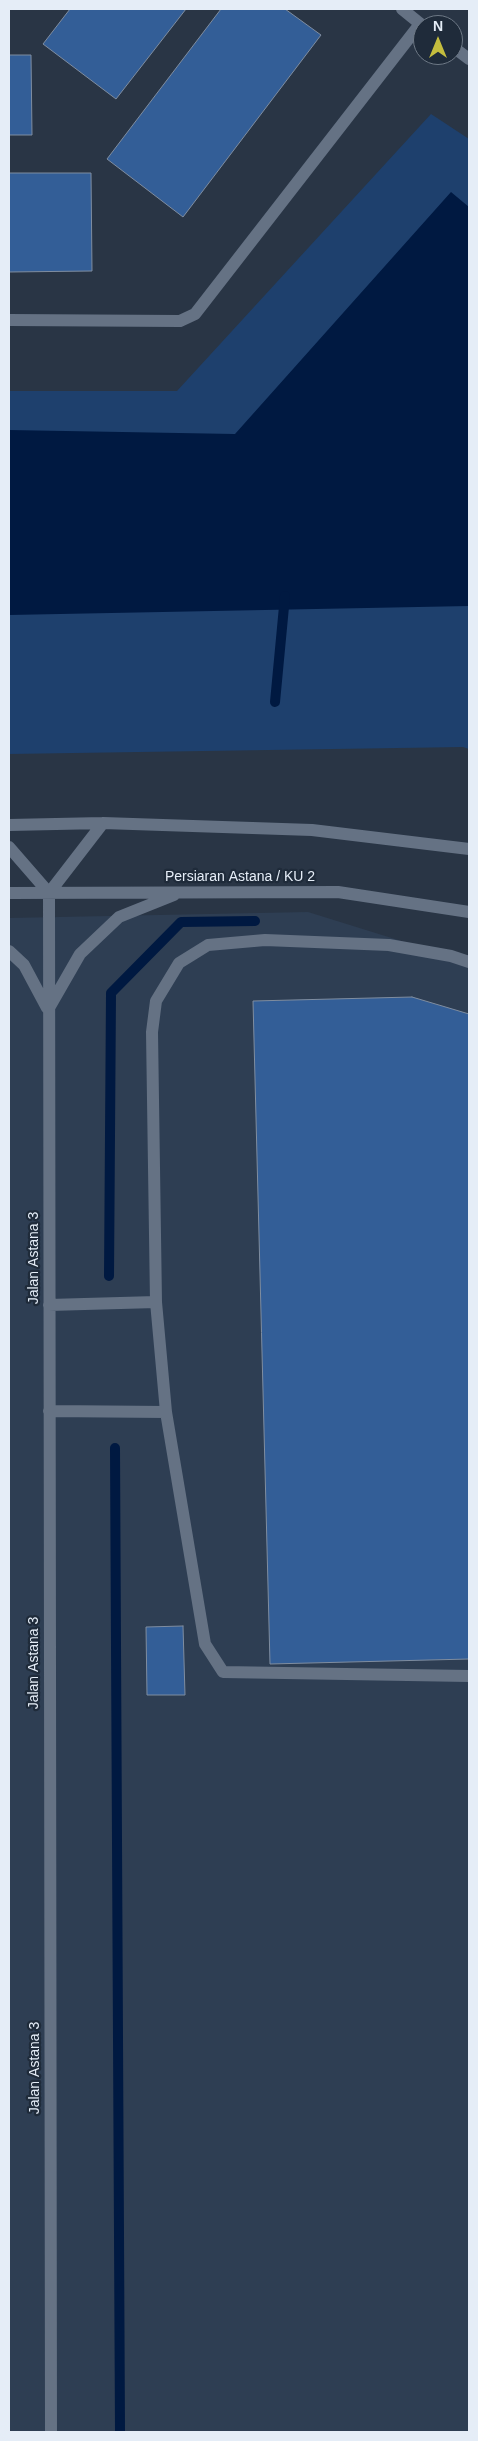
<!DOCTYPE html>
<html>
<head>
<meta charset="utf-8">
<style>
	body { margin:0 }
	#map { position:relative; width:478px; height:2441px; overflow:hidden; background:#293545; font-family:Arial,sans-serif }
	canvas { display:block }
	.frame { position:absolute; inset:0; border:10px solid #e5edf7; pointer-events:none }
	.north { position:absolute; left:413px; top:15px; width:50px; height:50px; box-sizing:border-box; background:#1f2b3a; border:1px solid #6e7986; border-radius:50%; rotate:0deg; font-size:14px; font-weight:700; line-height:20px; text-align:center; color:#e5edf7 }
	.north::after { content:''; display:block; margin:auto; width:18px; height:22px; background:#c4bd3e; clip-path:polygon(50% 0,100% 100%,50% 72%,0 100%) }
</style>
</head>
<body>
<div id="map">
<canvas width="478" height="2441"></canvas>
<div class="frame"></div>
<div class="north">N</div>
</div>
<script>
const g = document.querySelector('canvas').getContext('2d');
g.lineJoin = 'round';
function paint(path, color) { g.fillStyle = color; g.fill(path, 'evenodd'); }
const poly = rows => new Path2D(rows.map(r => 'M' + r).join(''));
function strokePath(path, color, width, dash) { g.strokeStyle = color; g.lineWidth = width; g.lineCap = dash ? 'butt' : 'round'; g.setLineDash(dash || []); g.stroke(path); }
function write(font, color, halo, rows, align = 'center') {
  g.font = font + ' Arial,sans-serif'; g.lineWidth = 4.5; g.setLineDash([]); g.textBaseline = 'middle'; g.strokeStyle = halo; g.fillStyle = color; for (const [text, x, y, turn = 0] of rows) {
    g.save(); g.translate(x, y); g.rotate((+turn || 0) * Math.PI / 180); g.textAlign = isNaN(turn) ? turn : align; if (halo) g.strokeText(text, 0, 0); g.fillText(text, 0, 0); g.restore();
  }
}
const built = poly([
	[308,912,469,962,469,2432,9,2432,9,918]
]);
const green = poly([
	[431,114,469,139,469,749,463,747,9,754,9,391,177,391]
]);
const water = poly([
	[451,192,469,207,469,606,9,615,9,430,235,434]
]);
const stream = poly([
	[275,702,285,596],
	[109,1276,111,993,181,922,255,921],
	[115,1448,120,2432]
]);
const building = poly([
	[70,9,186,9,116,99,43,44,70,9],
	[221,9,285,9,321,35,183,217,107,159,221,9],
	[9,55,31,55,32,135,9,135,9,55],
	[9,173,91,173,92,271,9,272,9,173],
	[412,997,469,1014,469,1659,270,1664,253,1001,412,997],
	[183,1626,185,1695,147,1695,146,1627,183,1626]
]);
const minor = poly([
	[402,9,423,26],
	[453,47,469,59],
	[9,320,180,321,195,314,420,24],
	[9,825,103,823,312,830,469,849],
	[9,847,49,893],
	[9,893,338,892,469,912],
	[49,893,51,2432],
	[49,893,103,823],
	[9,951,24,965,47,1008],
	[49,1008,80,954,119,917,174,895],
	[156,1302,166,1412],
	[49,1305,156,1302,152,1032,156,1001,179,963,208,945,265,940,389,945,451,956,469,962],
	[49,1411,166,1412,205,1644,223,1672,469,1676]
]);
const streetNames = [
	["Persiaran Astana / KU 2",240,877],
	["Jalan Astana 3",34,1258,-90],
	["Jalan Astana 3",34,1663,-90],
	["Jalan Astana 3",35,2068,-90]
];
paint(built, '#2e3e53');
paint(green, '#1e406d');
paint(water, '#001941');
strokePath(stream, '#001941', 10);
paint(building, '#335e97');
strokePath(building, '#7f8da0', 1);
strokePath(minor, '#657284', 12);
write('14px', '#e5edf7', '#1f2b3a', streetNames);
</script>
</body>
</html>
